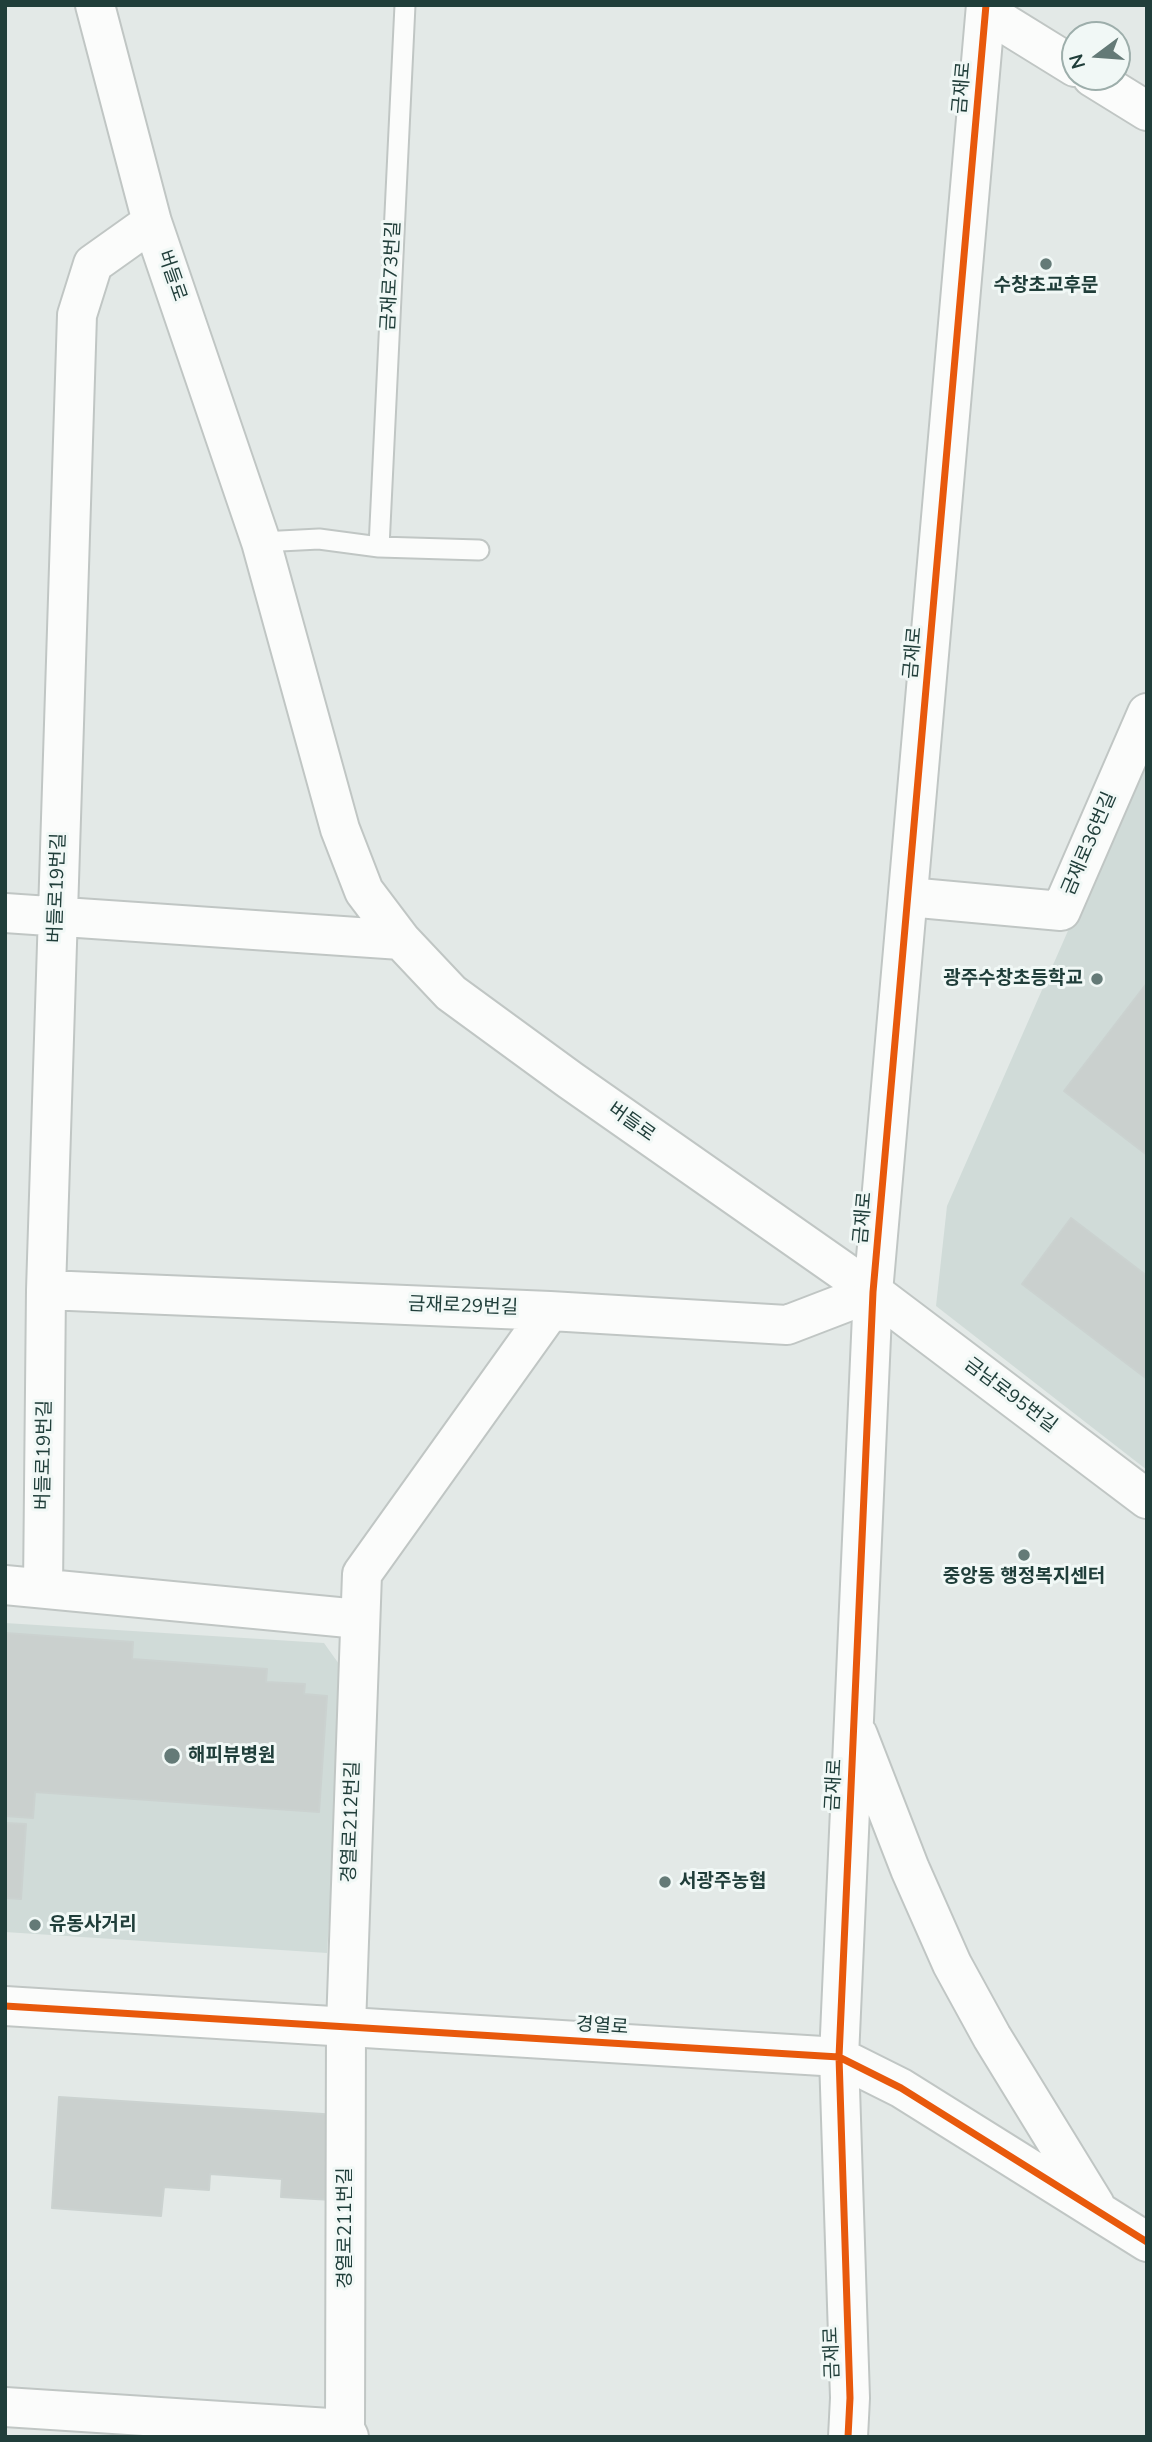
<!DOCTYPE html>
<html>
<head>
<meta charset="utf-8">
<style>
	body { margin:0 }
	#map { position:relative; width:1152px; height:2442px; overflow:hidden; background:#e3e9e7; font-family:"Nunito Sans",sans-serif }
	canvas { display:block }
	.frame { position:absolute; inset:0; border:7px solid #203e3a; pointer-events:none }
	.north { position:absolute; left:1061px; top:21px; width:70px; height:70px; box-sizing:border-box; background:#f1f8f6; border:2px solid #9daeab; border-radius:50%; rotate:254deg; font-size:19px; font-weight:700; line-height:28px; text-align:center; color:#203e3a }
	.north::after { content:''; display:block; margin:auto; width:24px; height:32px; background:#647a77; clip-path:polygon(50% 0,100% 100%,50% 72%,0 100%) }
</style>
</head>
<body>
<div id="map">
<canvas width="1152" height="2442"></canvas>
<div class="frame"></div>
<div class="north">N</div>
</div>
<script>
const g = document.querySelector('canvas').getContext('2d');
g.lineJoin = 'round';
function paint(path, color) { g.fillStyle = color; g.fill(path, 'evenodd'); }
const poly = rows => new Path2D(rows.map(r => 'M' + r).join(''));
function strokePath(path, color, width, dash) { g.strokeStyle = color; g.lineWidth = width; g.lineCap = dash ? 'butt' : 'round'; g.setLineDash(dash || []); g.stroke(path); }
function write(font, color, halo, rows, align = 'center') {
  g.font = font + ' "Nunito Sans","Noto Sans KR",sans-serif'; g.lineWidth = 6; g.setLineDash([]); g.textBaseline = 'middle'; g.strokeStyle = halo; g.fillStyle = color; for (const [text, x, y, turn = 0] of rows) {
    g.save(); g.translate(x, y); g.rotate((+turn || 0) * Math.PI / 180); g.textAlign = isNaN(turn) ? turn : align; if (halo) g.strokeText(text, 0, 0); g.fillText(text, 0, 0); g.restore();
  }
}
const built = poly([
	[1147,751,1147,1470,936,1306,947,1206],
	[5,1623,324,1643,344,1671,327,1953,5,1932]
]);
const building = poly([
	[1147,983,1147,1155,1064,1091,1147,983],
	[1071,1218,1147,1276,1147,1379,1022,1284,1071,1218],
	[5,1633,133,1642,132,1659,267,1669,266,1682,305,1684,304,1694,327,1696,319,1812,35,1792,33,1818,5,1816,5,1633],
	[5,1823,26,1824,21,1899,5,1898,5,1823],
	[59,2097,338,2115,332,2200,281,2197,282,2179,210,2174,209,2190,164,2187,161,2216,52,2208,59,2097]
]);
const service = poly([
	[261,542,319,539,379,547,479,550],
	[379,547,405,5]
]);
const minor = poly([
	[95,5,152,222,261,542,340,829,364,891,401,940,451,993,570,1080,873,1292,1147,1499],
	[986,12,1075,67],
	[1092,77,1147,111],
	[908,897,1061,911,1147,713],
	[5,913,401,940],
	[46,1290,550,1311,787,1325,873,1292],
	[5,1585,359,1619],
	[43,1588,46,1290,77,315,93,264,152,222],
	[839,2057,850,2398,848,2437],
	[5,2407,345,2429,349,2437],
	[345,2429,346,2026,362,1574,550,1311]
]);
const tertiary = poly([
	[858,1735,910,1869,952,1964,992,2037,1095,2205],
	[5,2006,839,2057,901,2088,1147,2242],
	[839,2057,873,1292,986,5]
]);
const cycleway = poly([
	[5,2006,839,2057,901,2088,1147,2242],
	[848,2437,850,2398,839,2057,873,1292,986,5]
]);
const markers = [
	[1046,264,7,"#647a77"],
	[1097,979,7,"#647a77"],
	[1024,1555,7,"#647a77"],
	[172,1756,9,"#647a77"],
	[665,1882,7,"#647a77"],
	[35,1925,7,"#647a77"]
];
const streetNames = [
	["금재로",963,88,-85],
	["버들로",171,276,71],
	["금재로73번길",392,276,-87],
	["금재로",914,653,-85],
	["금재로36번길",1090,844,-67],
	["버들로19번길",58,888,-88],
	["버들로",631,1123,35],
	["금재로",864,1218,-85],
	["금재로29번길",463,1307,2],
	["금남로95번길",1010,1396,37],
	["버들로19번길",45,1455,-89],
	["금재로",835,1785,-87],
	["경열로212번길",352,1822,-88],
	["경열로",602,2027,4],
	["경열로211번길",346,2228,-90],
	["금재로",833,2353,-92]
];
const poiNames = [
	["수창초교후문",1046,286,"center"],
	["광주수창초등학교",1083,979,"right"],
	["중앙동 행정복지센터",1024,1577,"center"],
	["해피뷰병원",188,1756],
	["서광주농협",679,1882],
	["유동사거리",49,1925]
];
paint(built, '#d0dbd8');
paint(building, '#cad0ce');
strokePath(building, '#cbd2d0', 2);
strokePath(service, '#c0c6c4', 23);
strokePath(minor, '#c0c6c4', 42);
strokePath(tertiary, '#c0c6c4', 42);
strokePath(service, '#fbfcfb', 19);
strokePath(minor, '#fbfcfb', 38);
strokePath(tertiary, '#fbfcfb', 38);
strokePath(cycleway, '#e8590c', 7);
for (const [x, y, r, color] of markers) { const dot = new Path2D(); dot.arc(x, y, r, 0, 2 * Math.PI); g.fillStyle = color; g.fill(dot); strokePath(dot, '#f1f8f6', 2.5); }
write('19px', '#203e3a', '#f1f8f6', streetNames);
write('bold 19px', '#203e3a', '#f1f8f6', poiNames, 'left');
</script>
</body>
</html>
